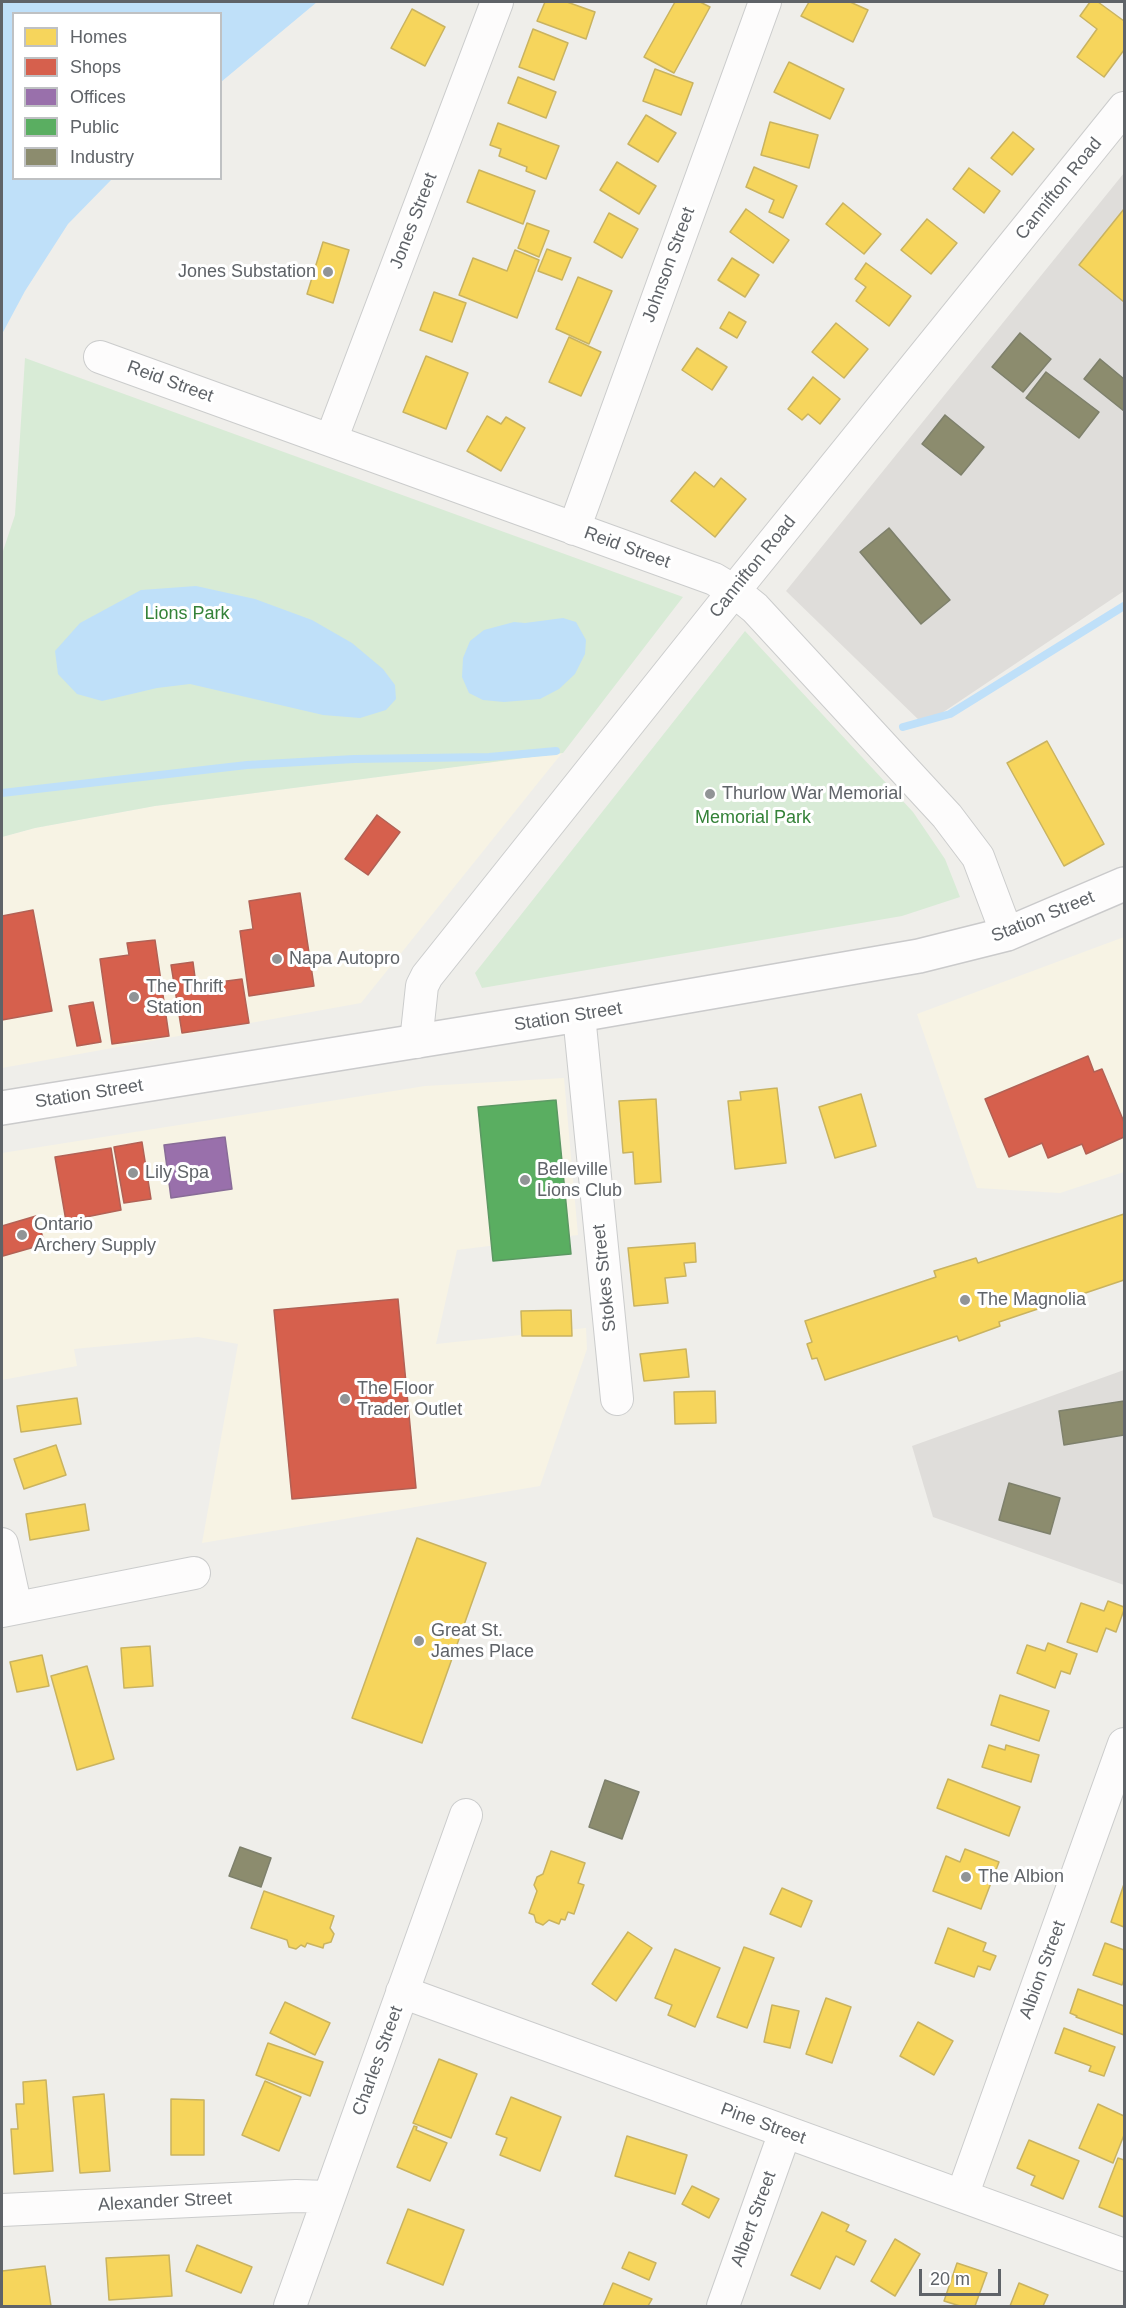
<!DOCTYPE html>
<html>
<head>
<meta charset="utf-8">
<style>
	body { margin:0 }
	#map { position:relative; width:1126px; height:2308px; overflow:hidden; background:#efeeea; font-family:Helvetica,sans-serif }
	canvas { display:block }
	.frame { position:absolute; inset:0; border:3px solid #5f6368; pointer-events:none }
	.legend { position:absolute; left:12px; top:12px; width:210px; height:168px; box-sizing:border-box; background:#fff; border:2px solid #bfc1c3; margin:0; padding:8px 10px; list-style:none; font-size:18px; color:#5f6368 }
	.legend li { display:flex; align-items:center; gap:12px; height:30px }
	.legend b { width:30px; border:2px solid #bfc1c3 }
	.scale { position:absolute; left:919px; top:2269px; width:82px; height:27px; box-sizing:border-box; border:3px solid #5f6368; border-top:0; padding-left:8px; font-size:18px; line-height:21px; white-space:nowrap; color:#5f6368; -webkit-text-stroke:4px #fff; paint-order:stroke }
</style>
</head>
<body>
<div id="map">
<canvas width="1126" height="2308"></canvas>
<div class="frame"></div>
<ul class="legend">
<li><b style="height:16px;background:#f6d55c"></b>Homes</li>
<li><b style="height:16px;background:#d6604d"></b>Shops</li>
<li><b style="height:16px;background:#9970ab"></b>Offices</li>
<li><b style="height:16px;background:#5aae61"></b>Public</li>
<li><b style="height:16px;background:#8c8c6e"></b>Industry</li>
</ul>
<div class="scale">20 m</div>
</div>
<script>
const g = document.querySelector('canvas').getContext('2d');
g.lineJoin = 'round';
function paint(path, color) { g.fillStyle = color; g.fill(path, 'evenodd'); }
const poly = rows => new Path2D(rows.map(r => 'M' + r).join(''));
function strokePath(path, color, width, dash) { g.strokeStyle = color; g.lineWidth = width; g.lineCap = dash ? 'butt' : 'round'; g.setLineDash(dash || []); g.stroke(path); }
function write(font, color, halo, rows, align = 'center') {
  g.font = font + ' Helvetica,sans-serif'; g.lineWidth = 6; g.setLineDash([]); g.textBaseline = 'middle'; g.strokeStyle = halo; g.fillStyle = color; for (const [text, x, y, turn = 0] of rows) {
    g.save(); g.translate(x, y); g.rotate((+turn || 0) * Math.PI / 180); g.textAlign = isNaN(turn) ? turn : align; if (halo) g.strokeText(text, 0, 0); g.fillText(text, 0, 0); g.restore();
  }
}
const commercial = poly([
	[562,753,361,1003,2,1068,2,837,35,828,155,806],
	[1124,937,1124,1172,1060,1193,977,1188,917,1014],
	[564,1078,578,1235,457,1250,436,1344,586,1328,587,1349,540,1486,202,1543,238,1344,198,1337,74,1349,77,1366,2,1380,2,1153,425,1086]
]);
const industrial = poly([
	[1124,173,1124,591,924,725,786,591],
	[1124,1370,1124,1585,933,1517,912,1446]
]);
const green = poly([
	[25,358,683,597,563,753,155,806,35,828,2,837,2,554,15,515],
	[745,631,913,812,945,859,960,897,902,916,482,988,475,973]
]);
const water = poly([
	[2,2,317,2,221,82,220,14,14,14,14,178,112,179,68,224,25,291,2,334],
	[196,586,255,599,312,620,352,643,383,669,395,685,396,699,386,710,360,718,323,715,190,684,157,688,102,701,77,694,58,674,55,651,80,623,141,590],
	[563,618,576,622,586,640,585,654,575,674,559,689,540,699,504,702,483,700,469,693,462,677,463,658,470,641,484,630,514,622,525,623]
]);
const homes = poly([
	[545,2,567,2,595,12,586,39,537,21,545,2],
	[675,2,700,2,710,7,674,73,644,57,675,2],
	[809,2,850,2,868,10,853,42,801,16,809,2],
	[1090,2,1098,2,1124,21,1124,50,1104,77,1077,57,1097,29,1080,16,1090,2],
	[412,9,445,27,425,66,391,48,412,9],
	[533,29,568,43,554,80,519,67,533,29],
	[789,62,844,89,830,119,774,92,789,62],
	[655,69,693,83,681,115,643,101,655,69],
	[518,77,556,92,546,118,508,103,518,77],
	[646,115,676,133,658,162,628,144,646,115],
	[770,122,818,135,809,168,761,155,770,122],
	[498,123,559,146,546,179,526,171,527,167,499,156,501,149,490,145,498,123],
	[1013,132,1034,149,1012,175,991,158,1013,132],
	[617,162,656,186,639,214,600,190,617,162],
	[754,167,797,186,783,218,769,212,774,200,746,187,754,167],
	[969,168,1000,191,984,213,953,189,969,168],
	[479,170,535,191,523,224,467,202,479,170],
	[843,203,881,234,864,254,826,224,843,203],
	[746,209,789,240,773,263,730,232,746,209],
	[1124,209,1124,302,1079,265,1124,209],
	[609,213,638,229,622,258,594,242,609,213],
	[927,219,957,243,931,274,901,250,927,219],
	[527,223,549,231,539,257,518,248,527,223],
	[323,242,349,250,333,303,307,294,323,242],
	[547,249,571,258,562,280,538,271,547,249],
	[515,250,539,260,517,318,459,295,473,258,507,271,515,250],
	[732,258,759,275,745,297,718,280,732,258],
	[866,263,911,296,889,326,856,301,866,287,855,279,866,263],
	[578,277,612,291,589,344,556,329,578,277],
	[434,292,466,303,452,342,420,330,434,292],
	[729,312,746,322,737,338,720,328,729,312],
	[836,323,868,349,844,378,812,352,836,323],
	[569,337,601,352,581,396,549,382,569,337],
	[697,348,727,367,712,390,682,370,697,348],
	[426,356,468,373,446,429,403,412,426,356],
	[813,377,840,399,820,424,808,414,802,420,788,409,813,377],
	[487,416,501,424,506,417,525,428,501,471,467,451,487,416],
	[695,472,714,487,721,478,746,499,715,537,671,501,695,472],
	[1047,741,1104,844,1064,866,1007,763,1047,741],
	[777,1088,786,1163,735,1169,728,1101,741,1100,740,1092,777,1088],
	[861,1094,876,1146,835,1158,819,1107,861,1094],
	[656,1099,661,1182,635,1184,633,1152,623,1153,619,1101,656,1099],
	[1124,1214,1124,1280,999,1322,1000,1326,959,1341,957,1336,825,1380,817,1358,812,1359,807,1344,812,1342,805,1321,936,1277,934,1271,976,1258,978,1263,1124,1214],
	[695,1243,696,1262,684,1263,686,1276,665,1278,668,1303,634,1306,628,1248,695,1243],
	[571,1310,572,1336,522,1336,521,1311,571,1310],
	[686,1349,689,1377,644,1381,640,1354,686,1349],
	[715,1391,716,1423,675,1424,674,1392,715,1391],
	[77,1398,81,1424,21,1432,17,1406,77,1398],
	[56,1445,66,1475,24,1489,14,1459,56,1445],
	[85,1504,89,1530,30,1540,26,1514,85,1504],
	[417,1538,486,1563,422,1743,352,1718,417,1538],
	[1108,1601,1124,1607,1124,1610,1116,1632,1106,1628,1097,1652,1067,1642,1081,1603,1104,1611,1108,1601],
	[1048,1643,1077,1654,1070,1674,1061,1671,1055,1688,1017,1673,1027,1645,1045,1651,1048,1643],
	[150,1646,153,1686,124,1688,121,1648,150,1646],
	[42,1655,49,1686,17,1692,10,1662,42,1655],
	[87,1666,114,1759,77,1770,51,1676,87,1666],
	[1000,1695,1049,1711,1039,1741,991,1725,1000,1695],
	[989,1745,1005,1750,1006,1745,1039,1755,1031,1782,982,1767,989,1745],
	[948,1779,1020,1807,1009,1836,937,1808,948,1779],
	[965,1849,999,1862,981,1909,933,1891,946,1856,960,1862,965,1849],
	[551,1851,585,1863,578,1883,584,1885,574,1914,568,1912,565,1920,561,1919,559,1924,549,1920,543,1925,536,1922,534,1915,529,1913,537,1891,534,1885,537,1877,543,1874,551,1851],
	[1124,1884,1124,1927,1111,1922,1124,1884],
	[782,1888,812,1901,801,1927,770,1914,782,1888],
	[264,1891,334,1916,330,1928,334,1934,331,1942,324,1944,323,1948,307,1943,305,1947,301,1945,296,1949,289,1947,287,1940,251,1928,264,1891],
	[948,1928,986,1943,983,1951,996,1956,990,1970,978,1966,974,1977,935,1963,948,1928],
	[628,1932,652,1948,616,2001,592,1984,628,1932],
	[1105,1943,1124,1950,1124,1980,1122,1985,1093,1975,1105,1943],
	[744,1947,774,1958,747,2028,717,2017,744,1947],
	[675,1949,720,1968,695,2027,668,2015,672,2005,655,1998,675,1949],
	[1078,1989,1124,2006,1124,2035,1076,2017,1077,2016,1070,2013,1078,1989],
	[826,1998,851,2007,832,2063,806,2054,826,1998],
	[285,2002,330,2023,315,2055,270,2033,285,2002],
	[772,2005,799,2011,790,2048,764,2042,772,2005],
	[918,2022,953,2041,934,2075,900,2056,918,2022],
	[1064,2028,1115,2047,1104,2076,1089,2071,1091,2066,1055,2053,1064,2028],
	[268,2043,323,2062,310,2096,256,2075,268,2043],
	[439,2059,477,2074,451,2138,413,2123,439,2059],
	[46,2080,53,2171,14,2174,11,2129,18,2129,16,2104,24,2104,23,2082,46,2080],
	[265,2081,301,2097,279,2151,242,2135,265,2081],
	[104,2094,110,2171,80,2173,73,2097,104,2094],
	[511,2097,561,2117,540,2171,500,2155,507,2138,496,2134,511,2097],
	[171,2099,204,2100,204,2155,171,2155,171,2099],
	[1098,2104,1124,2116,1124,2135,1113,2163,1079,2148,1098,2104],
	[414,2126,417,2127,416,2130,447,2143,430,2181,397,2167,414,2126],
	[627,2136,687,2155,675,2194,615,2176,627,2136],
	[1029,2140,1079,2161,1063,2199,1031,2185,1035,2176,1017,2168,1029,2140],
	[1118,2158,1124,2160,1124,2217,1099,2207,1118,2158],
	[692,2186,719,2199,709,2218,682,2204,692,2186],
	[408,2209,464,2230,443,2285,387,2263,408,2209],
	[822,2212,849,2225,846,2231,866,2241,854,2265,836,2256,820,2289,791,2275,822,2212],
	[895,2239,920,2254,895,2296,871,2281,895,2239],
	[197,2245,252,2267,241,2293,186,2271,197,2245],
	[629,2252,656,2263,649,2280,622,2268,629,2252],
	[169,2255,172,2296,109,2300,106,2258,169,2255],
	[957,2263,987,2273,975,2306,960,2306,944,2301,957,2263],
	[45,2266,51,2306,2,2306,2,2271,45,2266],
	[613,2283,652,2299,648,2306,603,2306,613,2283],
	[1019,2283,1048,2295,1043,2306,1010,2306,1019,2283]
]);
const shops = poly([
	[377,815,400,832,368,875,345,859,377,815],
	[300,893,314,986,249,996,240,931,253,929,249,901,300,893],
	[33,910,52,1011,2,1020,2,916,33,910],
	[155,940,169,1036,112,1044,100,959,129,955,127,943,155,940],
	[193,962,196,985,242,979,249,1023,182,1033,171,965,193,962],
	[93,1002,101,1042,77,1046,69,1006,93,1002],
	[1088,1056,1094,1072,1102,1069,1124,1122,1124,1137,1086,1154,1082,1144,1048,1158,1042,1143,1009,1157,985,1099,1088,1056],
	[142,1142,151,1199,124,1203,114,1147,142,1142],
	[111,1148,121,1210,66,1221,55,1157,111,1148],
	[36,1216,45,1244,3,1256,2,1226,36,1216],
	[398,1299,416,1488,292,1499,274,1310,398,1299]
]);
const offices = poly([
	[225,1137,232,1189,171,1198,164,1145,225,1137]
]);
const public = poly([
	[556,1100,571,1254,493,1261,478,1107,556,1100]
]);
const industry = poly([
	[1020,333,1051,359,1023,392,992,367,1020,333],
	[1100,359,1124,379,1124,411,1084,379,1100,359],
	[1046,372,1099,412,1079,438,1026,398,1046,372],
	[945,415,984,447,961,475,922,444,945,415],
	[889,528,950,600,921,624,860,552,889,528],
	[1124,1401,1124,1435,1064,1445,1059,1411,1124,1401],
	[1009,1483,1060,1498,1050,1534,999,1520,1009,1483],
	[605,1780,639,1792,622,1839,589,1827,605,1780],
	[240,1847,271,1858,261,1887,229,1876,240,1847]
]);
const stream = poly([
	[903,727,950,714,1124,606],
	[2,793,247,765,354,759,489,757,556,751]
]);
const minor = poly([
	[100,357,714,579,734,591,755,608,947,816,978,857,1007,934],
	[331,440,497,2],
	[574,529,765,2],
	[579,1015,617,1399],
	[416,1042,422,986,427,976,746,576,1124,108],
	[2,1544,16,1608],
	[2,1611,194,1573],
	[402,1992,1124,2255],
	[962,2196,1124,1744],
	[2,2210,296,2196,329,2197],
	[290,2306,466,1815],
	[723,2306,785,2132]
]);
const secondary = poly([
	[2,1108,579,1015,919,956,1007,934,1124,884]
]);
const markers = [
	[328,272,6,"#919496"],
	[710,794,6,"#919496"],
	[277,959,6,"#919496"],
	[134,997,6,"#919496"],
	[133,1173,6,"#919496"],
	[525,1180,6,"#919496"],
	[22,1235,6,"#919496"],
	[965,1300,6,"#919496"],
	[345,1399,6,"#919496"],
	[419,1641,6,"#919496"],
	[966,1877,6,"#919496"]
];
const streetNames = [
	["Cannifton Road",1059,189,-51],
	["Jones Street",414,221,-69],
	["Johnson Street",669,265,-70],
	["Reid Street",170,382,20],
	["Reid Street",627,548,20],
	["Cannifton Road",753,567,-51],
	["Station Street",1043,917,-22],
	["Station Street",568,1017,-9],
	["Station Street",89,1094,-9],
	["Stokes Street",605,1278,-96],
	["Albion Street",1043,1970,-70],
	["Charles Street",378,2061,-70],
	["Pine Street",763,2124,20],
	["Alexander Street",165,2202,-3],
	["Albert Street",754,2219,-70]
];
const poiNames = [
	["Jones Substation",316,272,"right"],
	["Thurlow War Memorial",722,794],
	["Napa Autopro",289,959],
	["The Thrift",146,987],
	["Station",146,1008],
	["Belleville",537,1170],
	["Lions Club",537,1191],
	["Lily Spa",145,1173],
	["Ontario",34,1225],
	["Archery Supply",34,1246],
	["The Magnolia",977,1300],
	["The Floor",357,1389],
	["Trader Outlet",357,1410],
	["Great St.",431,1631],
	["James Place",431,1652],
	["The Albion",978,1877]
];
const parkNames = [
	["Lions Park",187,614],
	["Memorial Park",753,818]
];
paint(commercial, '#f7f3e4');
paint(industrial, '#dfddda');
paint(green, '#d8ebd6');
paint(water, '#bfe0f9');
paint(homes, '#f6d55c');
strokePath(homes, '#c9b360', 1.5);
paint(shops, '#d6604d');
strokePath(shops, '#b26155', 1.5);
paint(offices, '#9970ab');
strokePath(offices, '#886c97', 1.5);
paint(public, '#5aae61');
strokePath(public, '#5c9863', 1.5);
paint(industry, '#8c8c6e');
strokePath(industry, '#7e806c', 1.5);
strokePath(stream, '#bfe0f9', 8);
strokePath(minor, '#cbcccc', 34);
strokePath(secondary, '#cacacb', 36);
strokePath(minor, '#fdfcfc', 32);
strokePath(secondary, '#fdfcfc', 33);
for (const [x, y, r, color] of markers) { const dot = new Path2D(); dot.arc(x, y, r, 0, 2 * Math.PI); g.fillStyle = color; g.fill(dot); strokePath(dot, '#fff', 2); }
write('18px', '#5f6368', '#fff', streetNames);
write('18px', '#5f6368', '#fff', poiNames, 'left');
write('18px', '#348238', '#fff', parkNames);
</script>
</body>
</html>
